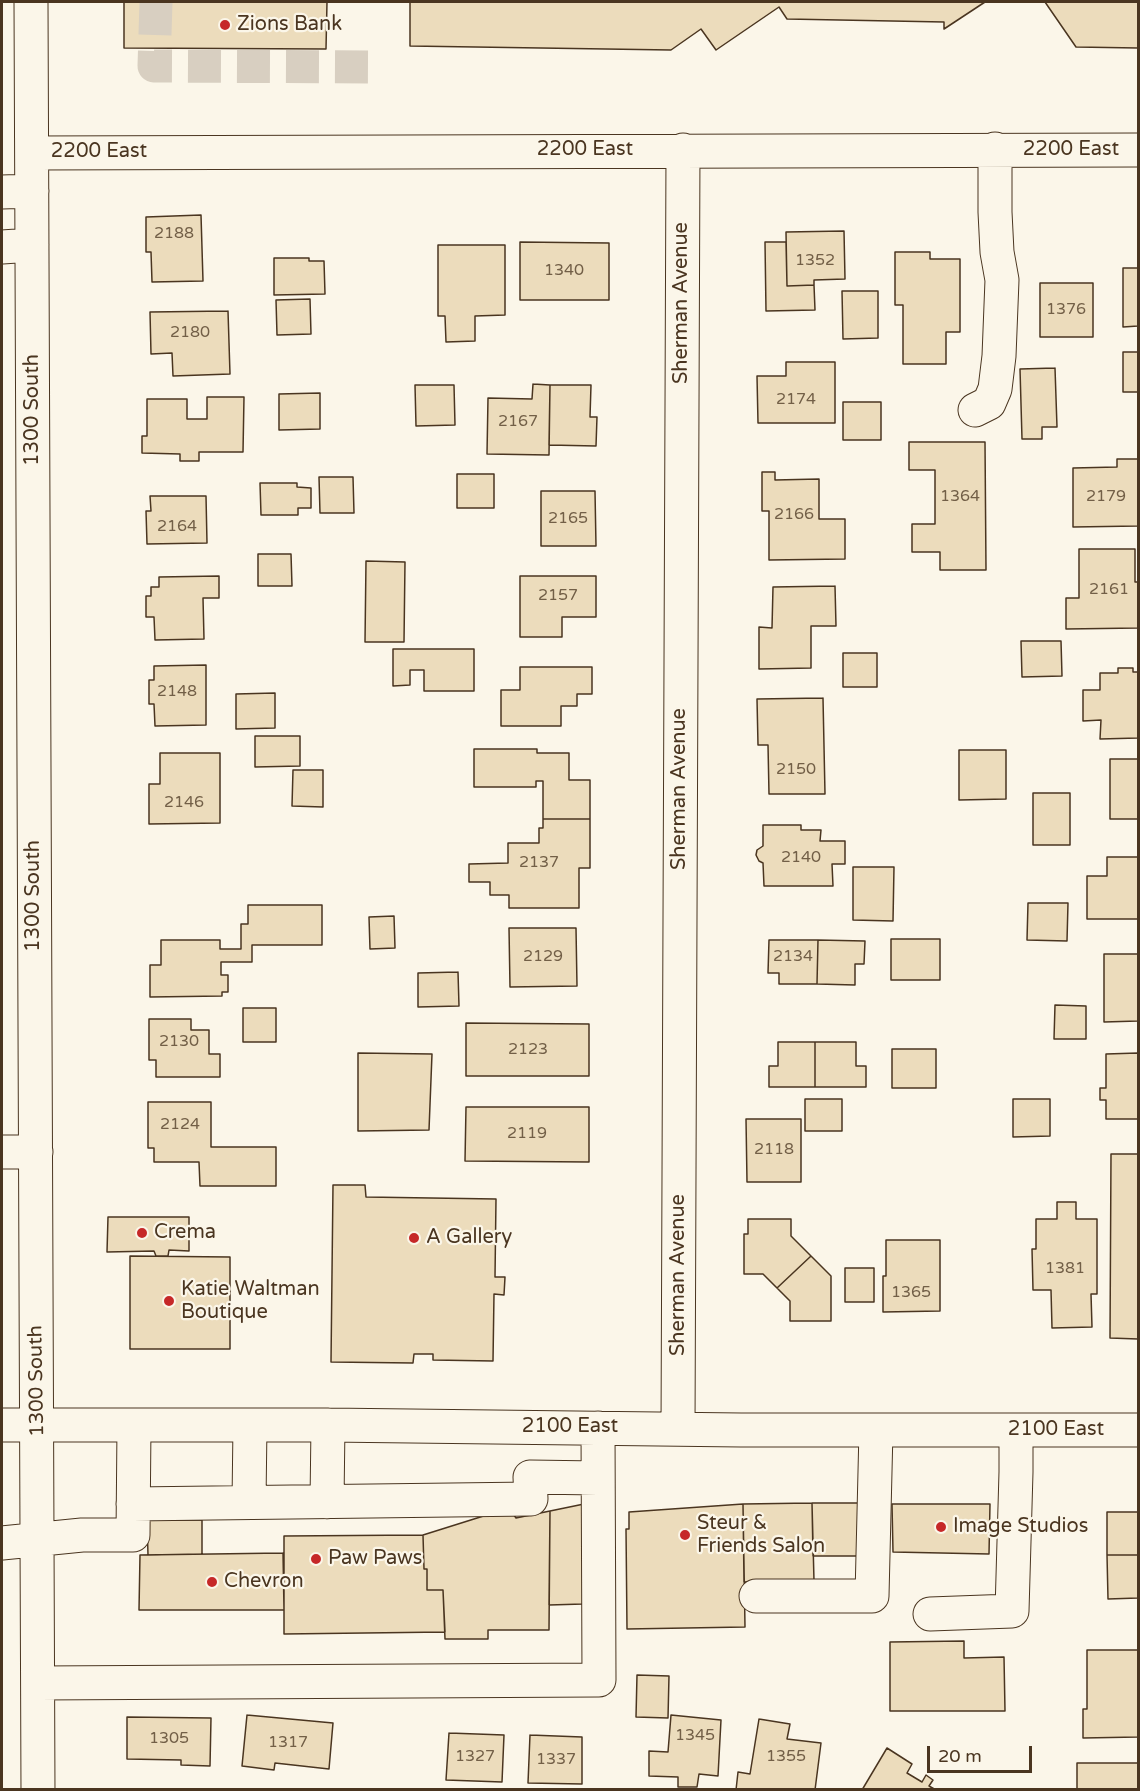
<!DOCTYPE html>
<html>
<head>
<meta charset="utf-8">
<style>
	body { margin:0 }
	#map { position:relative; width:1140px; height:1791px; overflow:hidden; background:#fbf6e9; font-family:"Varela Round",sans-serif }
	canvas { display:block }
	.frame { position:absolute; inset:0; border:3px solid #4a3520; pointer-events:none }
	.scale { position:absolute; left:927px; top:1746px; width:105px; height:27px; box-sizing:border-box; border:3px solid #4a3520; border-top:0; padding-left:8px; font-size:18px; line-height:21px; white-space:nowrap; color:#4a3520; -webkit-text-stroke:4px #fbf6e9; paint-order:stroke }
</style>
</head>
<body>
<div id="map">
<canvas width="1140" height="1791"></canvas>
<div class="frame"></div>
<div class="scale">20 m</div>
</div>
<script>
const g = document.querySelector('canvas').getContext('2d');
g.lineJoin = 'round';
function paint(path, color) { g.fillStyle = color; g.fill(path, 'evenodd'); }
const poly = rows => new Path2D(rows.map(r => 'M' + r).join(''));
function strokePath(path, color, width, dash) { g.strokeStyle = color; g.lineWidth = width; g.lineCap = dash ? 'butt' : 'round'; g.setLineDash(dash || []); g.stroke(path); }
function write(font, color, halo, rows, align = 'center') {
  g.font = font + ' "Varela Round",sans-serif'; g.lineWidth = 4.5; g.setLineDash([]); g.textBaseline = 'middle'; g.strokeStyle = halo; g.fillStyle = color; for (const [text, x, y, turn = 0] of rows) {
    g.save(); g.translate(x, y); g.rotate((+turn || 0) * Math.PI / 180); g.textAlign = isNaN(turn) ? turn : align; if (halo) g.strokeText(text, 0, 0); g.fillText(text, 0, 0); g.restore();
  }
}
const building = poly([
	[124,2,327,2,326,49,124,48,124,2],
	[410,2,985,2,944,29,944,22,787,19,779,7,716,50,701,29,671,50,410,46,410,2],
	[1045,2,1138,2,1138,48,1076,47,1045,2],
	[201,215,203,281,152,282,151,252,146,252,146,217,201,215],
	[844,231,845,279,814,280,814,285,787,286,786,232,844,231],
	[520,242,609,243,609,300,520,300,520,242],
	[765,242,786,242,787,286,814,285,815,310,766,311,765,242],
	[438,245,505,245,505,315,475,316,475,341,446,342,445,316,438,316,438,245],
	[895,252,930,252,930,259,960,259,960,332,946,332,946,364,903,364,903,305,895,305,895,252],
	[274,258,309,258,309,261,324,261,325,294,274,295,274,258],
	[1123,268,1138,268,1138,326,1123,327,1123,268],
	[1040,283,1093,283,1093,337,1040,337,1040,283],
	[842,291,878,291,878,338,843,339,842,291],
	[310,299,311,334,277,335,276,300,310,299],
	[228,311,230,374,173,376,172,353,151,354,150,312,228,311],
	[1123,352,1138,352,1138,392,1123,392,1123,352],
	[786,362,835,362,835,423,758,423,757,376,786,376,786,362],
	[1055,368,1057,427,1042,427,1042,439,1022,439,1020,369,1055,368],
	[533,384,550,385,549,455,487,454,488,398,532,399,533,384],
	[415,385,454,385,455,425,416,426,415,385],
	[550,385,591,385,590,417,597,417,596,446,549,445,550,385],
	[320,393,320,429,279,430,279,394,320,393],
	[207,397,244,397,243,452,199,452,199,461,180,461,180,454,142,453,142,436,147,436,147,399,187,399,187,419,207,419,207,397],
	[843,402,881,402,881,440,843,440,843,402],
	[909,442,985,442,986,570,940,570,940,552,912,552,912,524,935,524,935,470,909,470,909,442],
	[1117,459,1138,459,1138,526,1073,527,1073,468,1117,467,1117,459],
	[762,472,775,472,775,480,819,479,819,519,845,519,845,559,769,560,769,511,762,511,762,472],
	[457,474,494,474,494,508,457,508,457,474],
	[319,477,353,477,354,513,320,513,319,477],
	[260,483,297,483,297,487,311,488,311,508,298,508,298,515,261,515,260,483],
	[541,491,595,491,596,546,541,546,541,491],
	[150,496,206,496,207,543,147,544,146,511,151,511,150,496],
	[1079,549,1135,549,1135,582,1138,582,1138,628,1066,629,1066,598,1079,598,1079,549],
	[258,554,291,554,292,586,258,586,258,554],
	[366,561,405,562,404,642,365,642,366,561],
	[219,576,219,598,203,598,204,639,155,640,154,617,146,617,146,596,151,596,151,587,159,587,159,577,219,576],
	[520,576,596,576,596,617,562,617,562,637,520,637,520,576],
	[835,586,836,626,811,626,811,668,759,669,759,627,772,628,773,587,835,586],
	[1021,641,1061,641,1062,676,1022,677,1021,641],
	[393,649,474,649,474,691,424,691,424,670,410,670,410,685,393,686,393,649],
	[843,653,877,653,877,687,843,687,843,653],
	[206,665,206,725,155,726,154,704,149,704,149,680,154,680,154,666,206,665],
	[520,667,592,667,592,694,577,694,577,706,561,706,561,726,501,726,501,690,520,690,520,667],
	[1118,668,1133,668,1133,672,1138,672,1138,738,1100,739,1101,720,1083,721,1083,690,1100,690,1100,673,1118,673,1118,668],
	[275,693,275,728,236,729,236,694,275,693],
	[823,698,825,794,769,794,768,745,758,745,757,699,823,698],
	[255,736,300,736,300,766,255,767,255,736],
	[474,749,537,749,537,753,569,753,569,780,590,780,590,819,543,819,543,781,536,781,536,787,474,787,474,749],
	[959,750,1006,750,1006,799,959,800,959,750],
	[160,753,220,753,220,823,149,824,149,784,160,784,160,753],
	[1110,759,1138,759,1138,819,1110,819,1110,759],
	[293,770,323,770,323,807,292,806,293,770],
	[1033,793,1070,793,1070,845,1033,845,1033,793],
	[543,819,590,819,590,868,579,868,579,908,509,908,509,895,490,895,490,882,469,882,469,864,508,863,508,843,539,843,539,828,543,828,543,819],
	[763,825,801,825,801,830,821,830,820,841,845,841,845,864,832,864,833,886,764,886,763,863,759,861,756,855,757,850,763,846,763,825],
	[1107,857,1138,857,1138,919,1087,919,1087,876,1107,876,1107,857],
	[853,867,894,867,893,921,853,920,853,867],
	[1028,903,1068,903,1067,941,1027,940,1028,903],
	[248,905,322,905,322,945,252,945,252,962,221,962,221,975,228,975,228,992,222,992,222,996,150,997,150,965,161,965,161,940,220,940,220,949,241,949,241,924,248,924,248,905],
	[394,916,395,948,370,949,369,917,394,916],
	[509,928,576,928,577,986,510,987,509,928],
	[891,939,940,939,940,980,891,980,891,939],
	[769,940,818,940,817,984,779,984,779,973,768,973,769,940],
	[818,940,865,941,864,964,855,964,855,985,817,984,818,940],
	[1104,954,1138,954,1138,1021,1104,1022,1104,954],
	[458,972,459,1006,418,1007,418,973,458,972],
	[1055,1005,1086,1006,1086,1039,1054,1039,1055,1005],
	[243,1008,276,1008,276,1042,243,1042,243,1008],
	[149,1019,191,1019,191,1030,209,1030,209,1054,220,1054,220,1077,156,1077,156,1060,149,1060,149,1019],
	[466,1023,589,1024,589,1076,466,1076,466,1023],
	[778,1042,815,1042,815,1087,769,1087,769,1066,778,1066,778,1042],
	[815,1042,856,1042,856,1066,866,1066,866,1087,815,1087,815,1042],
	[892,1049,936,1049,936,1088,892,1088,892,1049],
	[358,1053,432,1054,429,1130,358,1131,358,1053],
	[1138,1053,1138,1119,1106,1119,1106,1100,1100,1100,1100,1088,1106,1088,1106,1054,1138,1053],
	[805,1099,842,1099,842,1131,805,1131,805,1099],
	[1013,1099,1050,1099,1050,1136,1013,1137,1013,1099],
	[148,1102,211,1102,211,1147,276,1147,276,1186,200,1186,199,1162,154,1162,154,1148,148,1148,148,1102],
	[466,1107,589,1107,589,1162,465,1161,466,1107],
	[746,1119,801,1119,801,1182,747,1182,746,1119],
	[1111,1154,1138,1154,1138,1339,1110,1338,1111,1154],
	[333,1185,365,1185,366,1197,496,1199,495,1277,505,1277,504,1295,494,1294,493,1361,433,1360,433,1354,414,1354,413,1363,331,1362,333,1185],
	[1057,1202,1076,1202,1076,1219,1097,1219,1097,1294,1091,1294,1092,1327,1052,1328,1051,1290,1033,1290,1032,1249,1036,1249,1036,1219,1057,1219,1057,1202],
	[108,1217,189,1217,189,1251,169,1250,168,1256,156,1256,154,1251,107,1252,108,1217],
	[748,1219,791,1219,791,1236,811,1256,777,1288,763,1274,744,1274,744,1234,748,1234,748,1219],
	[886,1240,940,1240,940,1311,883,1312,883,1276,886,1276,886,1240],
	[130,1256,230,1257,230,1349,130,1349,130,1256],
	[811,1256,831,1276,831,1321,790,1321,790,1301,777,1288,811,1256],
	[845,1268,874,1268,874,1302,845,1302,845,1268],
	[812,1503,814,1581,744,1582,743,1504,812,1503],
	[812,1503,866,1503,866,1556,813,1556,812,1503],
	[584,1504,583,1604,549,1605,550,1511,584,1504],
	[743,1504,745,1627,627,1629,626,1529,629,1529,629,1512,743,1504],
	[892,1504,990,1504,989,1554,893,1552,892,1504],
	[509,1508,516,1518,550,1511,549,1630,488,1630,488,1639,445,1639,443,1590,427,1590,427,1569,424,1569,423,1535,509,1508],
	[1107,1512,1138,1512,1138,1555,1107,1555,1107,1512],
	[147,1520,202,1520,202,1554,148,1555,147,1520],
	[423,1535,424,1569,427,1569,427,1590,443,1590,445,1632,284,1634,284,1536,423,1535],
	[283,1553,284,1610,139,1610,140,1555,283,1553],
	[1107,1555,1138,1555,1138,1598,1108,1599,1107,1555],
	[964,1641,964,1658,1004,1657,1005,1711,890,1711,890,1642,964,1641],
	[1087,1650,1138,1650,1138,1737,1083,1738,1083,1709,1087,1709,1087,1650],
	[637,1675,669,1676,668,1718,636,1717,637,1675],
	[247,1715,333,1723,329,1769,275,1763,274,1770,242,1766,247,1715],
	[671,1715,721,1720,718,1776,699,1774,697,1787,678,1787,678,1777,649,1776,649,1751,668,1752,671,1715],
	[127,1717,211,1718,210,1766,181,1765,181,1760,127,1759,127,1717],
	[759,1719,790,1724,787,1739,821,1743,815,1790,736,1790,738,1772,750,1774,759,1719],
	[449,1733,504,1735,502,1782,446,1780,449,1733],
	[530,1735,582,1737,582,1784,528,1783,530,1735],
	[887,1748,912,1764,907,1773,922,1782,926,1775,933,1780,929,1786,936,1790,862,1790,887,1748],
	[1077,1763,1138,1763,1138,1790,1077,1790,1077,1763]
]);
const minorTunnel = poly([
	[156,2,154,66,373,67]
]);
const minor = poly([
	[31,2,38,1790],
	[32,153,1138,150],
	[2,192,32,191],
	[2,247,32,245],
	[975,410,989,403,995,389,999,356,1002,280,997,252,995,212,995,149],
	[2,1152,36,1152],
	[2,1425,328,1425,741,1430,1138,1430],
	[678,1428,683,150],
	[249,1502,250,1425],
	[327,1502,328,1425],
	[133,1504,531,1499,530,1477,598,1478],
	[2,1543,82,1535,133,1535,134,1426],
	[756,1596,872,1596,876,1430],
	[930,1614,1012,1611,1016,1472,1016,1430],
	[38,1683,599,1680,598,1428]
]);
const markers = [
	[225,25,6,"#c62828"],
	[142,1233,6,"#c62828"],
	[414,1238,6,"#c62828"],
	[169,1301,6,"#c62828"],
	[941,1527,6,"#c62828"],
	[685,1535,6,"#c62828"],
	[316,1559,6,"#c62828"],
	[212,1582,6,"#c62828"]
];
const numberNames = [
	["2188",174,234],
	["1352",815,261],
	["1340",564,271],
	["1376",1066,310],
	["2180",190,333],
	["2174",796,400],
	["2167",518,422],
	["1364",960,497],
	["2179",1106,497],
	["2166",794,515],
	["2165",568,519],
	["2164",177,527],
	["2161",1109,590],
	["2157",558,596],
	["2148",177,692],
	["2150",796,770],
	["2146",184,803],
	["2140",801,858],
	["2137",539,863],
	["2129",543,957],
	["2134",793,957],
	["2130",179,1042],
	["2123",528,1050],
	["2124",180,1125],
	["2119",527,1134],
	["2118",774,1150],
	["1381",1065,1269],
	["1365",911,1293],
	["1345",695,1736],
	["1305",169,1739],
	["1317",288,1743],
	["1327",475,1757],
	["1355",786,1757],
	["1337",556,1760]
];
const poiNames = [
	["Zions Bank",237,25],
	["Crema",154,1233],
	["A Gallery",426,1238],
	["Katie Waltman",181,1290],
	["Boutique",181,1313],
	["Steur &",697,1524],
	["Friends Salon",697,1547],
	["Image Studios",953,1527],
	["Paw Paws",328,1559],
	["Chevron",224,1582]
];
const streetNames = [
	["2200 East",585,150],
	["2200 East",1071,150],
	["2200 East",99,152],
	["Sherman Avenue",682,303,-90],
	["1300 South",33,410,-90],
	["Sherman Avenue",680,789,-90],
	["1300 South",34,896,-90],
	["Sherman Avenue",679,1275,-90],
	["1300 South",37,1381,-91],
	["2100 East",570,1427],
	["2100 East",1056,1430]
];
paint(building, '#ecdcbc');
strokePath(building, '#4a3520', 1.5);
strokePath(minorTunnel, '#d8cfc1', 33, [33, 16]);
strokePath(minor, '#4a3520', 35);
strokePath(minor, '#fbf6e9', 33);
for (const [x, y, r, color] of markers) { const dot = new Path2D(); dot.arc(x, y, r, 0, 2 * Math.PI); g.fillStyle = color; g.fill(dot); strokePath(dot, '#fbf6e9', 2); }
write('16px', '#725f47', null, numberNames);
write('20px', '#4a3520', '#fbf6e9', poiNames, 'left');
write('20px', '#4a3520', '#fbf6e9', streetNames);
</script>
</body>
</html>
